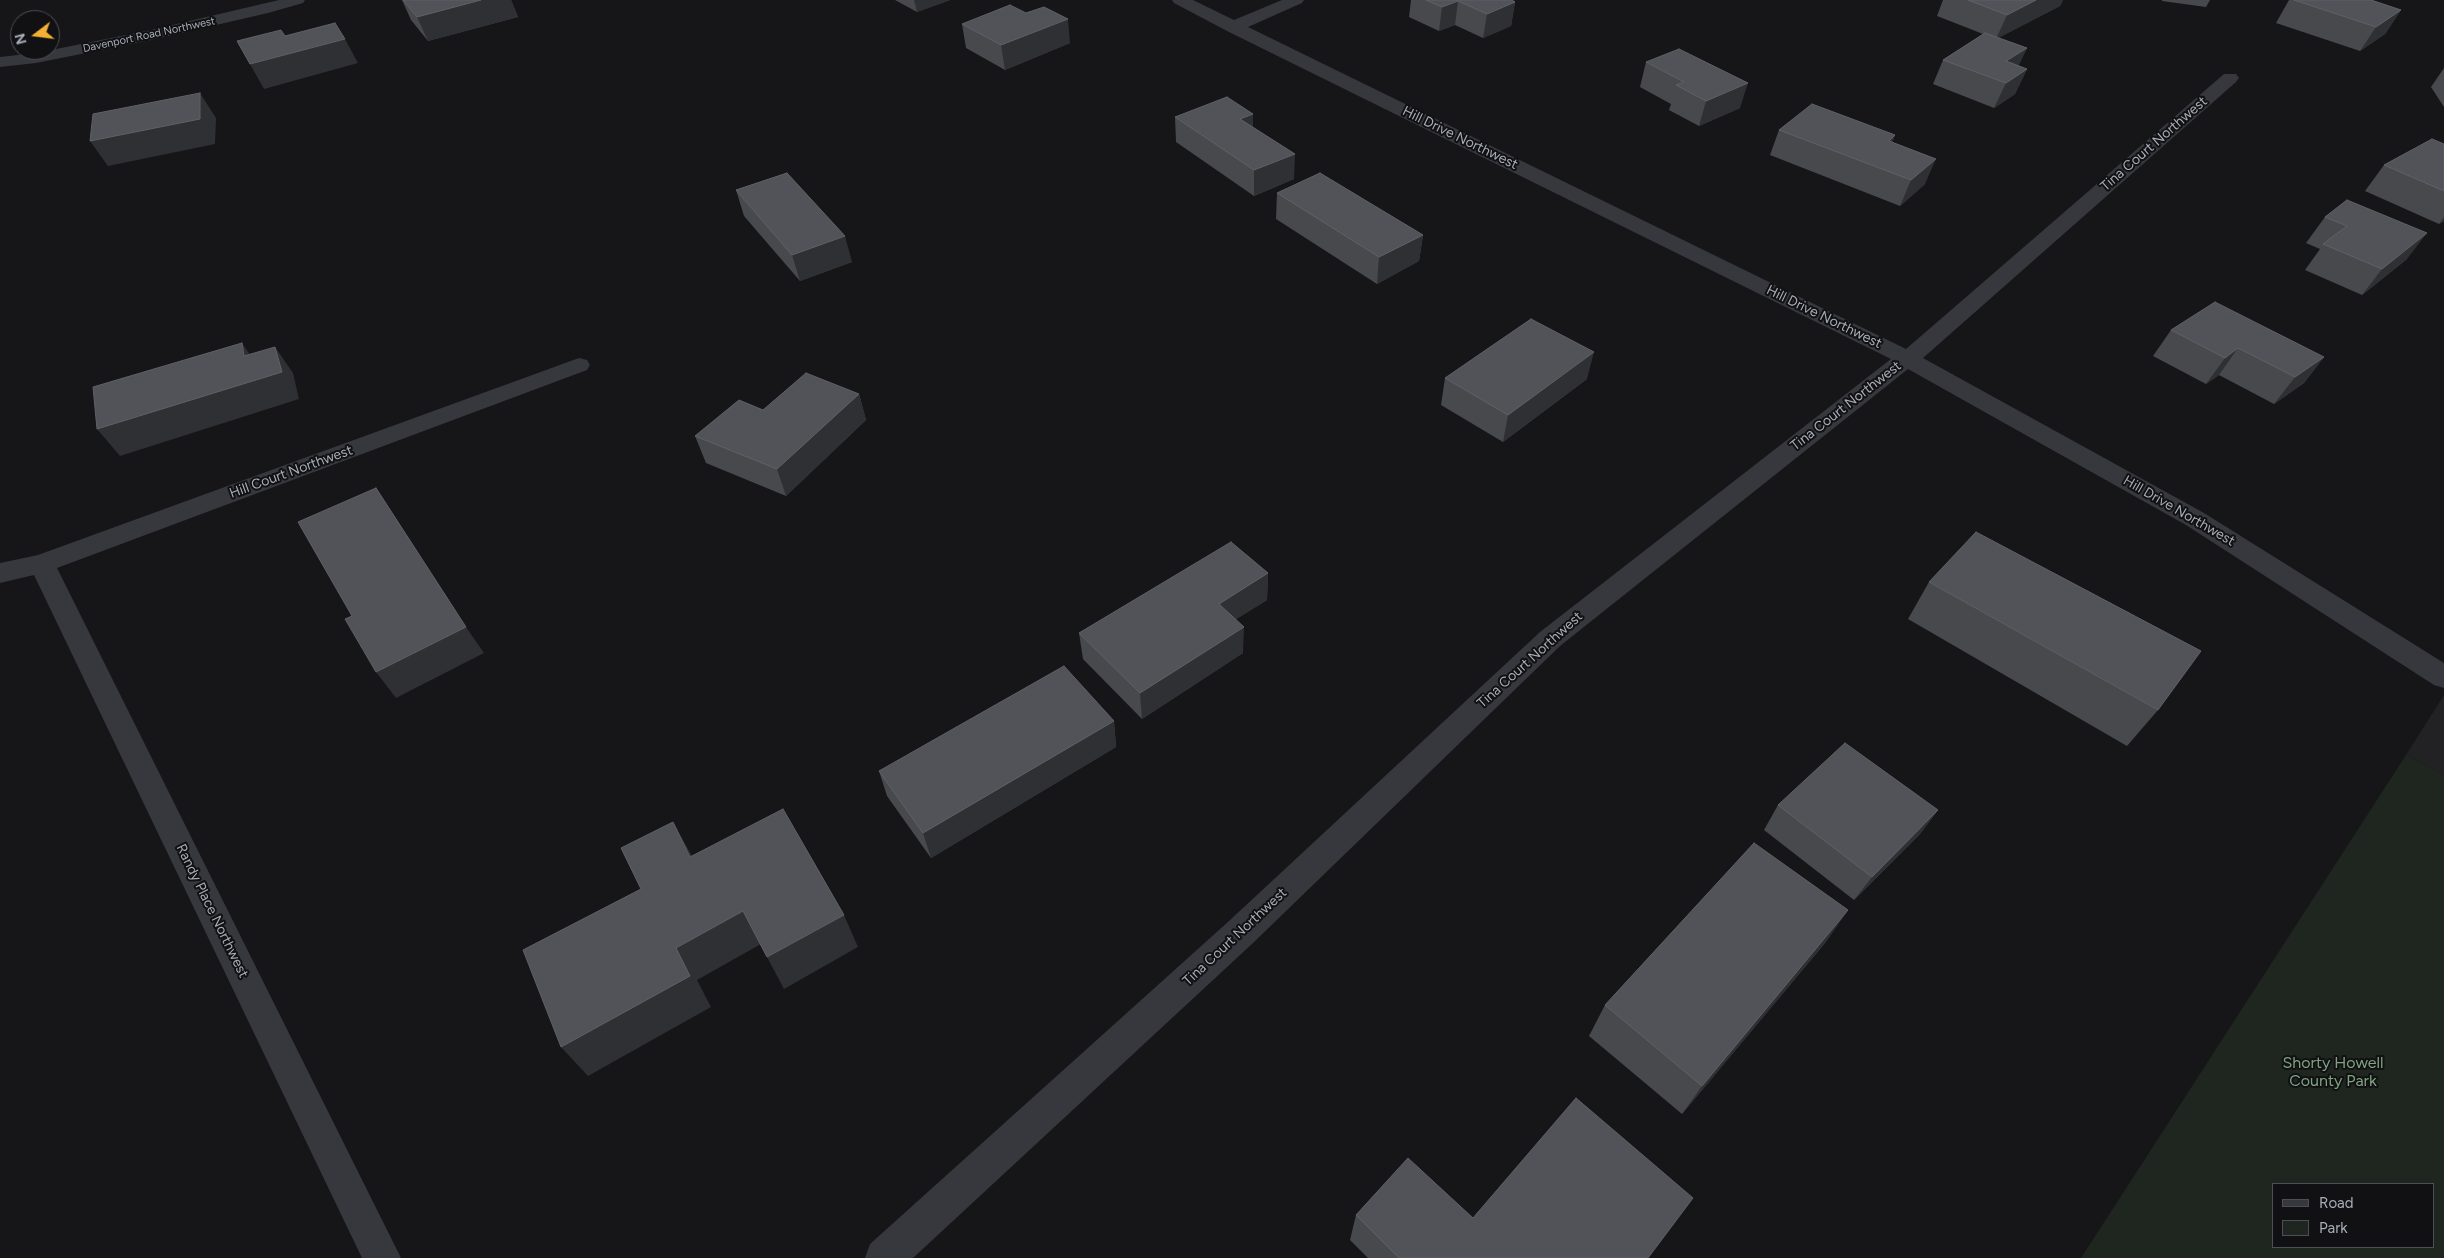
<!DOCTYPE html>
<html>
<head>
<meta charset="utf-8">
<style>
	body { margin:0 }
	#map { position:relative; width:2444px; height:1258px; overflow:hidden; background:#161618; font-family:Figtree,sans-serif }
	canvas { display:block }
	.legend { position:absolute; left:2272px; top:1183px; width:162px; height:65px; box-sizing:border-box; background:#111113; border:1px solid #4d4f55; margin:0; padding:6px 9px; list-style:none; font-size:15px; color:#a8adb8 }
	.legend li { display:flex; align-items:center; gap:10px; height:25px }
	.legend b { width:25px; border:1px solid #4d4f55 }
	.north { position:absolute; left:10px; top:10px; width:50px; height:50px; box-sizing:border-box; background:#111113; border:1px solid #4d4f55; border-radius:50%; rotate:255deg; font-size:14px; font-weight:700; line-height:20px; text-align:center; color:#a8adb8 }
	.north::after { content:''; display:block; margin:auto; width:18px; height:22px; background:#f2b134; clip-path:polygon(50% 0,100% 100%,50% 72%,0 100%) }
</style>
</head>
<body>
<div id="map">
<canvas width="2444" height="1258"></canvas>
<ul class="legend">
<li><b style="height:6px;background:#37383d"></b>Road</li>
<li><b style="height:14px;background:#1e261f"></b>Park</li>
</ul>
<div class="north">N</div>
</div>
<script>
const g = document.querySelector('canvas').getContext('2d');
g.lineJoin = 'round';
function paint(path, color) { g.fillStyle = color; g.fill(path, 'evenodd'); }
const poly = rows => new Path2D(rows.map(r => 'M' + r).join(''));
function strokePath(path, color, width, dash) { g.strokeStyle = color; g.lineWidth = width; g.lineCap = dash ? 'butt' : 'round'; g.setLineDash(dash || []); g.stroke(path); }
function write(font, color, halo, rows, align = 'center') {
  g.font = font + ' Figtree,sans-serif'; g.lineWidth = 4; g.setLineDash([]); g.textBaseline = 'middle'; g.strokeStyle = halo; g.fillStyle = color; for (const [text, x, y, turn = 0] of rows) {
    g.save(); g.translate(x, y); g.rotate((+turn || 0) * Math.PI / 180); g.textAlign = isNaN(turn) ? turn : align; if (halo) g.strokeText(text, 0, 0); g.fillText(text, 0, 0); g.restore();
  }
}
const built = poly([
	[2444,695,2444,775,2406,755]
]);
const green = poly([
	[2406,755,2444,775,2444,1258,2081,1258],
	[2273,1184,2433,1184,2433,1247,2273,1247]
]);
const minor = poly([
	[1172,0,1193,0,1234,20,1282,0,1304,0,1302,3,1248,27,1906,349,2224,74,2236,74,2239,78,2236,82,1923,358,2204,513,2444,663,2444,688,2434,685,2186,525,1908,369,1560,646,1253,943,913,1258,865,1258,870,1244,1229,921,1540,632,1891,359,1227,31,1174,3,1172,0],
	[579,358,587,360,590,365,587,370,57,568,401,1258,362,1258,34,575,0,583,0,563,38,555,579,358]
]);
const tertiary = poly([
	[279,0,305,0,303,3,268,13,151,40,36,63,0,67,0,57,36,53,151,30,279,0]
]);
const wall = poly([
	[402,0,511,0,518,17,428,41,411,20],
	[895,0,950,0,917,12],
	[1411,0,1512,0,1515,2,1511,26,1483,38,1455,25,1439,31,1409,17],
	[1943,0,2063,0,2060,6,1998,38,2027,48,2018,66,2027,69,2015,94,1994,108,1933,84,1943,60,1983,34,1937,16],
	[2162,0,2210,0,2206,7,2162,1],
	[2289,0,2371,0,2401,10,2385,34,2360,51,2276,23],
	[962,24,1070,43,1005,70,966,48],
	[1646,62,1740,108,1699,126,1669,110,1671,104,1640,87],
	[2444,68,2444,107,2431,87],
	[1253,114,1253,127,1294,179,1254,196,1176,142,1175,117],
	[1779,130,1895,135,1892,143,1925,184,1900,206,1770,155],
	[2444,144,2444,221,2439,224,2365,191,2384,165],
	[736,190,852,262,800,281,744,216],
	[1277,193,1423,235,1419,261,1377,284,1276,219],
	[2347,200,2407,259,2362,295,2305,270,2320,249,2306,243,2325,217],
	[2171,330,2324,357,2304,383,2274,404,2219,375,2206,384,2153,356],
	[1445,378,1587,379,1503,442,1441,405],
	[859,394,866,420,786,496,706,463,695,436,763,410],
	[1268,573,1267,600,1236,619,1243,653,1142,719,1083,659,1079,633],
	[1929,582,2158,710,2127,746,1908,619],
	[1114,721,1116,747,931,858,887,796,879,771],
	[1778,805,1938,810,1920,834,1854,900,1764,830],
	[1848,910,1825,943,1682,1114,1589,1036,1605,1005],
	[1356,1215,1473,1218,1648,1258,1368,1258,1350,1240]
]);
const shadedWall = poly([
	[481,0,511,0,518,17,428,41,417,17],
	[914,0,950,0,917,12],
	[2036,0,2063,0,2060,6,1996,39,2007,15],
	[1458,1,1455,25,1439,31,1442,7],
	[1515,2,1511,26,1483,38,1487,14],
	[2401,10,2385,34,2360,51,2376,27],
	[1068,19,1070,43,1005,70,1001,45],
	[345,39,358,63,264,89,250,64],
	[2027,48,2015,73,2006,61],
	[2027,69,2015,94,1994,108,2006,83],
	[1748,83,1740,108,1699,126,1706,101],
	[200,93,216,118,215,144,108,166,90,141],
	[1253,114,1253,139,1240,119],
	[1895,135,1885,161,1889,141],
	[1295,154,1294,179,1254,196,1254,170],
	[1936,159,1925,184,1900,206,1911,180],
	[2444,217,2444,221,2439,224],
	[2427,233,2407,259,2362,295,2382,269],
	[1423,235,1419,261,1377,284,1379,257],
	[845,236,852,262,800,281,792,255],
	[242,343,260,370,275,347,293,373,299,399,120,456,97,429,244,356],
	[2238,348,2219,375,2206,384,2225,358],
	[1594,352,1587,379,1503,442,1508,415],
	[2324,357,2304,383,2274,404,2295,377],
	[859,394,866,420,786,496,777,469],
	[1268,573,1267,600,1219,630,1219,604],
	[466,627,484,653,396,698,376,672],
	[1244,627,1243,653,1142,719,1140,693],
	[1114,721,1116,747,931,858,923,833],
	[1938,810,1920,834,1854,900,1872,877],
	[673,822,692,856,690,857],
	[1848,910,1825,943,1682,1114,1702,1086],
	[743,911,761,944,697,980,711,1007,588,1076,561,1047,676,948],
	[844,915,858,947,784,989,767,957]
]);
const building = poly([
	[403,0,481,0,417,17,403,0],
	[1426,0,1512,0,1515,2,1487,14,1458,1,1442,7,1426,0],
	[1968,0,2036,0,2007,15,1968,0],
	[2294,0,2371,0,2401,10,2376,27,2294,0],
	[1010,5,1026,13,1044,7,1068,19,1001,45,962,24,1010,5],
	[335,23,345,39,250,64,237,41,281,30,285,36,335,23],
	[1985,33,2027,48,2006,61,2027,69,2006,83,1943,60,1985,33],
	[1679,49,1748,83,1706,101,1676,85,1684,82,1646,62,1679,49],
	[200,93,200,119,90,141,93,114,200,93],
	[1227,97,1253,114,1240,119,1295,154,1254,170,1175,117,1227,97],
	[1812,104,1895,135,1889,141,1936,159,1911,180,1779,130,1812,104],
	[2432,139,2444,144,2444,191,2384,165,2432,139],
	[787,173,845,236,792,255,736,190,787,173],
	[1320,173,1423,235,1379,257,1277,193,1320,173],
	[2347,200,2427,233,2382,269,2323,244,2347,226,2325,217,2347,200],
	[2215,302,2324,357,2295,377,2238,348,2225,358,2171,330,2215,302],
	[1531,319,1594,352,1508,415,1445,378,1531,319],
	[242,343,244,356,275,347,282,372,97,429,93,387,242,343],
	[806,373,859,394,777,469,695,436,739,400,763,410,806,373],
	[376,488,466,627,376,672,345,619,352,616,298,522,376,488],
	[1976,532,2201,651,2158,710,1929,582,1976,532],
	[1231,542,1268,573,1219,604,1244,627,1140,693,1079,633,1231,542],
	[1064,666,1114,721,923,833,879,771,1064,666],
	[1845,743,1938,810,1872,877,1778,805,1845,743],
	[783,809,844,915,767,957,743,911,676,948,690,976,561,1047,523,950,641,889,621,848,673,822,690,857,783,809],
	[1754,843,1848,910,1702,1086,1605,1005,1754,843],
	[1576,1098,1693,1198,1648,1258,1399,1258,1356,1215,1408,1158,1473,1218,1576,1098]
]);
const farStreetnames = [
	["Davenport Road Northwest",149,35,-12]
];
const streetNames = [
	["Hill Drive Northwest",1460,138,26],
	["Tina Court Northwest",2154,144,-41],
	["Hill Drive Northwest",1824,317,26],
	["Tina Court Northwest",1846,406,-38],
	["Hill Court Northwest",291,472,-20],
	["Hill Drive Northwest",2179,511,30],
	["Tina Court Northwest",1530,660,-42],
	["Randy Place Northwest",212,911,64],
	["Tina Court Northwest",1235,937,-43]
];
const nearParknames = [
	["Shorty Howell",2333,1063],
	["County Park",2333,1081]
];
paint(built, '#222225');
paint(green, '#1e261f');
paint(minor, '#37383d');
paint(tertiary, '#37383d');
paint(wall, '#47494d');
paint(shadedWall, '#2f3033');
paint(building, '#525359');
strokePath(building, '#5f6168', 1);
write('11px', '#a8adb8', '#111113', farStreetnames);
write('14px', '#a8adb8', '#111113', streetNames);
write('16px', '#7fa381', '#111113', nearParknames);
</script>
</body>
</html>
